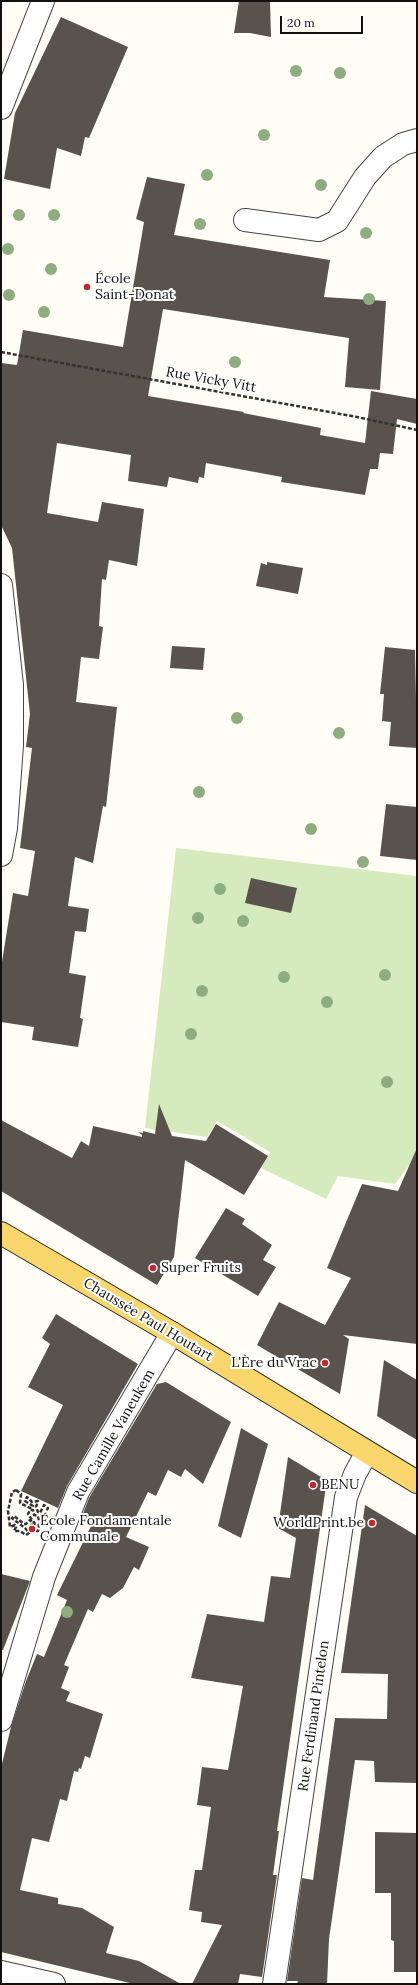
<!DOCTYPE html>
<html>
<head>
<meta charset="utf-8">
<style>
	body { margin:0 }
	#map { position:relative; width:418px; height:1985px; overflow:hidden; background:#fffdf5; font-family:Lora,serif }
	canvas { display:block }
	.frame { position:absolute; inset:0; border:2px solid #111; pointer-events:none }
	.scale { position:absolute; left:280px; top:16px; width:83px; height:18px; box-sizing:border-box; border:2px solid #111; border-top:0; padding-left:5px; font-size:12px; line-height:14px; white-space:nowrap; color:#111; -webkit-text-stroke:3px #fff; paint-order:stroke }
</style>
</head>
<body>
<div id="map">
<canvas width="418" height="1985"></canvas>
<div class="frame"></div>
<div class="scale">20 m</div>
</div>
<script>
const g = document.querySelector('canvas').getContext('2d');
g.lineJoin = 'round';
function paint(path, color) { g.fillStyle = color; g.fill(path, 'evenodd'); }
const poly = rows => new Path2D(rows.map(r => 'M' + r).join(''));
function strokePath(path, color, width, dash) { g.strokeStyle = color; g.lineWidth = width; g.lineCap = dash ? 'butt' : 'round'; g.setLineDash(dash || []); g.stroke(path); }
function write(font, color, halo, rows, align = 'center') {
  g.font = font + ' Lora,serif'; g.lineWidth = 4; g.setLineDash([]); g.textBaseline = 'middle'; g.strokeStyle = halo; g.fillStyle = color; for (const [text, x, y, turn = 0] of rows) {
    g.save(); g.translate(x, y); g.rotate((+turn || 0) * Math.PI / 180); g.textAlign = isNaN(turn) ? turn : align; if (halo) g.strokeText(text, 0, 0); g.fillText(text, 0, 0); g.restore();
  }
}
const green = poly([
	[176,848,417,876,417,1155,395,1184,338,1176,326,1199,261,1168,270,1152,217,1121,207,1137,145,1128]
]);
const building = poly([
	[239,1,270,1,271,37,250,33,234,33],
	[61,17,128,47,89,138,85,137,81,156,57,148,50,189,4,179,15,113],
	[147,177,185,184,174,235,330,260,324,297,386,301,380,390,345,387,349,338,163,309,148,396,244,412,243,413,321,428,320,435,365,443,371,391,417,399,417,424,397,419,393,454,380,453,378,469,370,469,365,495,281,482,282,477,206,463,204,478,199,477,198,483,169,477,167,487,128,481,131,455,57,443,47,513,98,522,102,502,144,509,137,566,109,560,106,580,102,579,99,626,103,627,99,659,81,657,76,702,117,707,106,807,103,806,93,863,75,857,68,906,89,909,86,932,75,931,69,973,86,976,80,1018,83,1019,78,1047,32,1040,34,1027,1,1022,1,968,13,893,28,896,35,851,20,848,32,748,26,747,30,714,12,548,1,525,1,363,17,365,23,330,123,347,144,222,136,219],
	[267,562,303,568,298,594,256,586,261,563,267,565],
	[172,646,205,648,203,670,170,668],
	[385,647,415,650,417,748,389,746,391,722,382,721,384,694,380,694],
	[386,804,417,807,417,860,380,856],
	[251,878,297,888,291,913,245,903],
	[159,1104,172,1136,206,1141,216,1124,268,1156,244,1195,185,1160,174,1257,157,1285,1,1191,1,1120,72,1158,81,1141,89,1146,93,1126,142,1137,142,1135,138,1132,143,1133,143,1131,155,1134],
	[417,1148,417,1344,343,1335,349,1339,340,1394,257,1345,279,1302,325,1325,351,1278,327,1268,362,1184,398,1191],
	[226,1208,245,1219,242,1224,272,1245,263,1260,276,1267,258,1296,195,1258],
	[56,1314,138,1364,67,1486,58,1508,21,1491,63,1405,28,1387,50,1344,42,1338],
	[384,1360,417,1380,417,1440,377,1416],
	[166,1382,231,1422,203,1484,185,1469,181,1477,168,1470,156,1496,148,1492,126,1537,149,1547,139,1570,134,1567,123,1588,110,1598,102,1594,93,1612,88,1609,64,1665,69,1667,61,1688,70,1692,66,1701,103,1714,90,1758,85,1756,81,1769,79,1768,78,1772,74,1771,67,1801,60,1799,49,1842,32,1838,20,1890,58,1898,58,1904,82,1908,114,1927,106,1953,139,1961,181,1984,134,1984,1,1952,1,1768,11,1727,26,1681,37,1654,44,1657,67,1600,57,1595,92,1524,81,1519,89,1498,157,1384],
	[241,1428,268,1444,241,1538,218,1526],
	[288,1457,321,1477,326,1486,277,1831,279,1831,273,1875,277,1875,262,1977,240,1974,238,1984,192,1984,222,1925,201,1922,202,1912,189,1910,195,1870,202,1870,211,1807,197,1805,202,1767,228,1770,243,1686,191,1678,207,1614,264,1622,271,1576,290,1578,296,1538,278,1528],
	[365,1505,417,1536,417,1783,375,1782,374,1761,355,1760,329,1939,327,1984,297,1984,298,1981,287,1981,302,1878,313,1880,335,1718,387,1719,388,1674,341,1673],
	[1,1574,30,1581,3,1650,1,1650],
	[375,1832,417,1833,417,1972,394,1972,394,1941,391,1940,391,1893,375,1893]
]);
const path = poly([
	[1,352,357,417,417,430],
	[16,1490,21,1494,20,1503,30,1508,33,1506,25,1501,27,1497,32,1502,38,1501,36,1507,38,1512,40,1513,44,1505,48,1508,41,1520,39,1521,38,1516,34,1515,33,1510,30,1510,28,1514,35,1524,39,1525,38,1531,31,1531,32,1522,30,1520,26,1524,24,1524,14,1516,12,1518,26,1529,29,1533,26,1535,20,1531,14,1531,16,1527,15,1525,10,1527,8,1511,12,1492,16,1490]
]);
const minor = poly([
	[1,108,43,1],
	[245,220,319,230,337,221,365,177,383,157,403,144,417,140],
	[1,585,12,685,12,745,6,828,1,855],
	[1,1720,44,1577,78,1492,172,1333],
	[1,1972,54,1984],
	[274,1984,346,1497,355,1474,367,1452]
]);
const major = poly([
	[1,1233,172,1333,417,1482]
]);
const trees = [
	[296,71],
	[340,73],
	[264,135],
	[207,175],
	[321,185],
	[19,215],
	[54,215],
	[200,224],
	[366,233],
	[8,249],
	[51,269],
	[9,295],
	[369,299],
	[44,312],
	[235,362],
	[237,718],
	[339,733],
	[199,792],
	[311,829],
	[363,862],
	[220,889],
	[198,918],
	[243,921],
	[385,975],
	[284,977],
	[202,991],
	[327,1002],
	[191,1034],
	[387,1082],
	[67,1612]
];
const markers = [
	[87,287,4,"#c4262e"],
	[153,1268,4,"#c4262e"],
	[325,1363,4,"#c4262e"],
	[313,1485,4,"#c4262e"],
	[372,1523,4,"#c4262e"],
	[32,1529,4,"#c4262e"]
];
const poiNames = [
	["École",95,279],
	["Saint-Donat",95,295],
	["Super Fruits",161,1268],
	["L'Ère du Vrac",317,1363,"right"],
	["BENU",321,1485],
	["École Fondamentale",40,1521],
	["Communale",40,1537],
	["WorldPrint.be",364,1523,"right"]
];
const streetNames = [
	["Rue Vicky Vitt",211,380,10],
	["Chaussée Paul Houtart",148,1320,31],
	["Rue Camille Vaneukem",114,1435,-60],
	["Rue Ferdinand Pintelon",314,1716,-82]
];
paint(green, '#d5ebbd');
paint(building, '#5a524d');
strokePath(minor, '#444', 24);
strokePath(major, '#222', 24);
strokePath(path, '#333', 2.5, [4, 2]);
strokePath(minor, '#fff', 22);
strokePath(major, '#f9d66b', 22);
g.fillStyle = '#8dad7f';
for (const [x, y] of trees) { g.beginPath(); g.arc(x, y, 6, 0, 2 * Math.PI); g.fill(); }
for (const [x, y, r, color] of markers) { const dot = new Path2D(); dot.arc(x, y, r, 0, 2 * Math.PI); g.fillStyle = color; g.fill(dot); strokePath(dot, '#fff', 1.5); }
write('14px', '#111', '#fff', poiNames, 'left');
write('14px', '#111', '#fff', streetNames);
</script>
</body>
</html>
